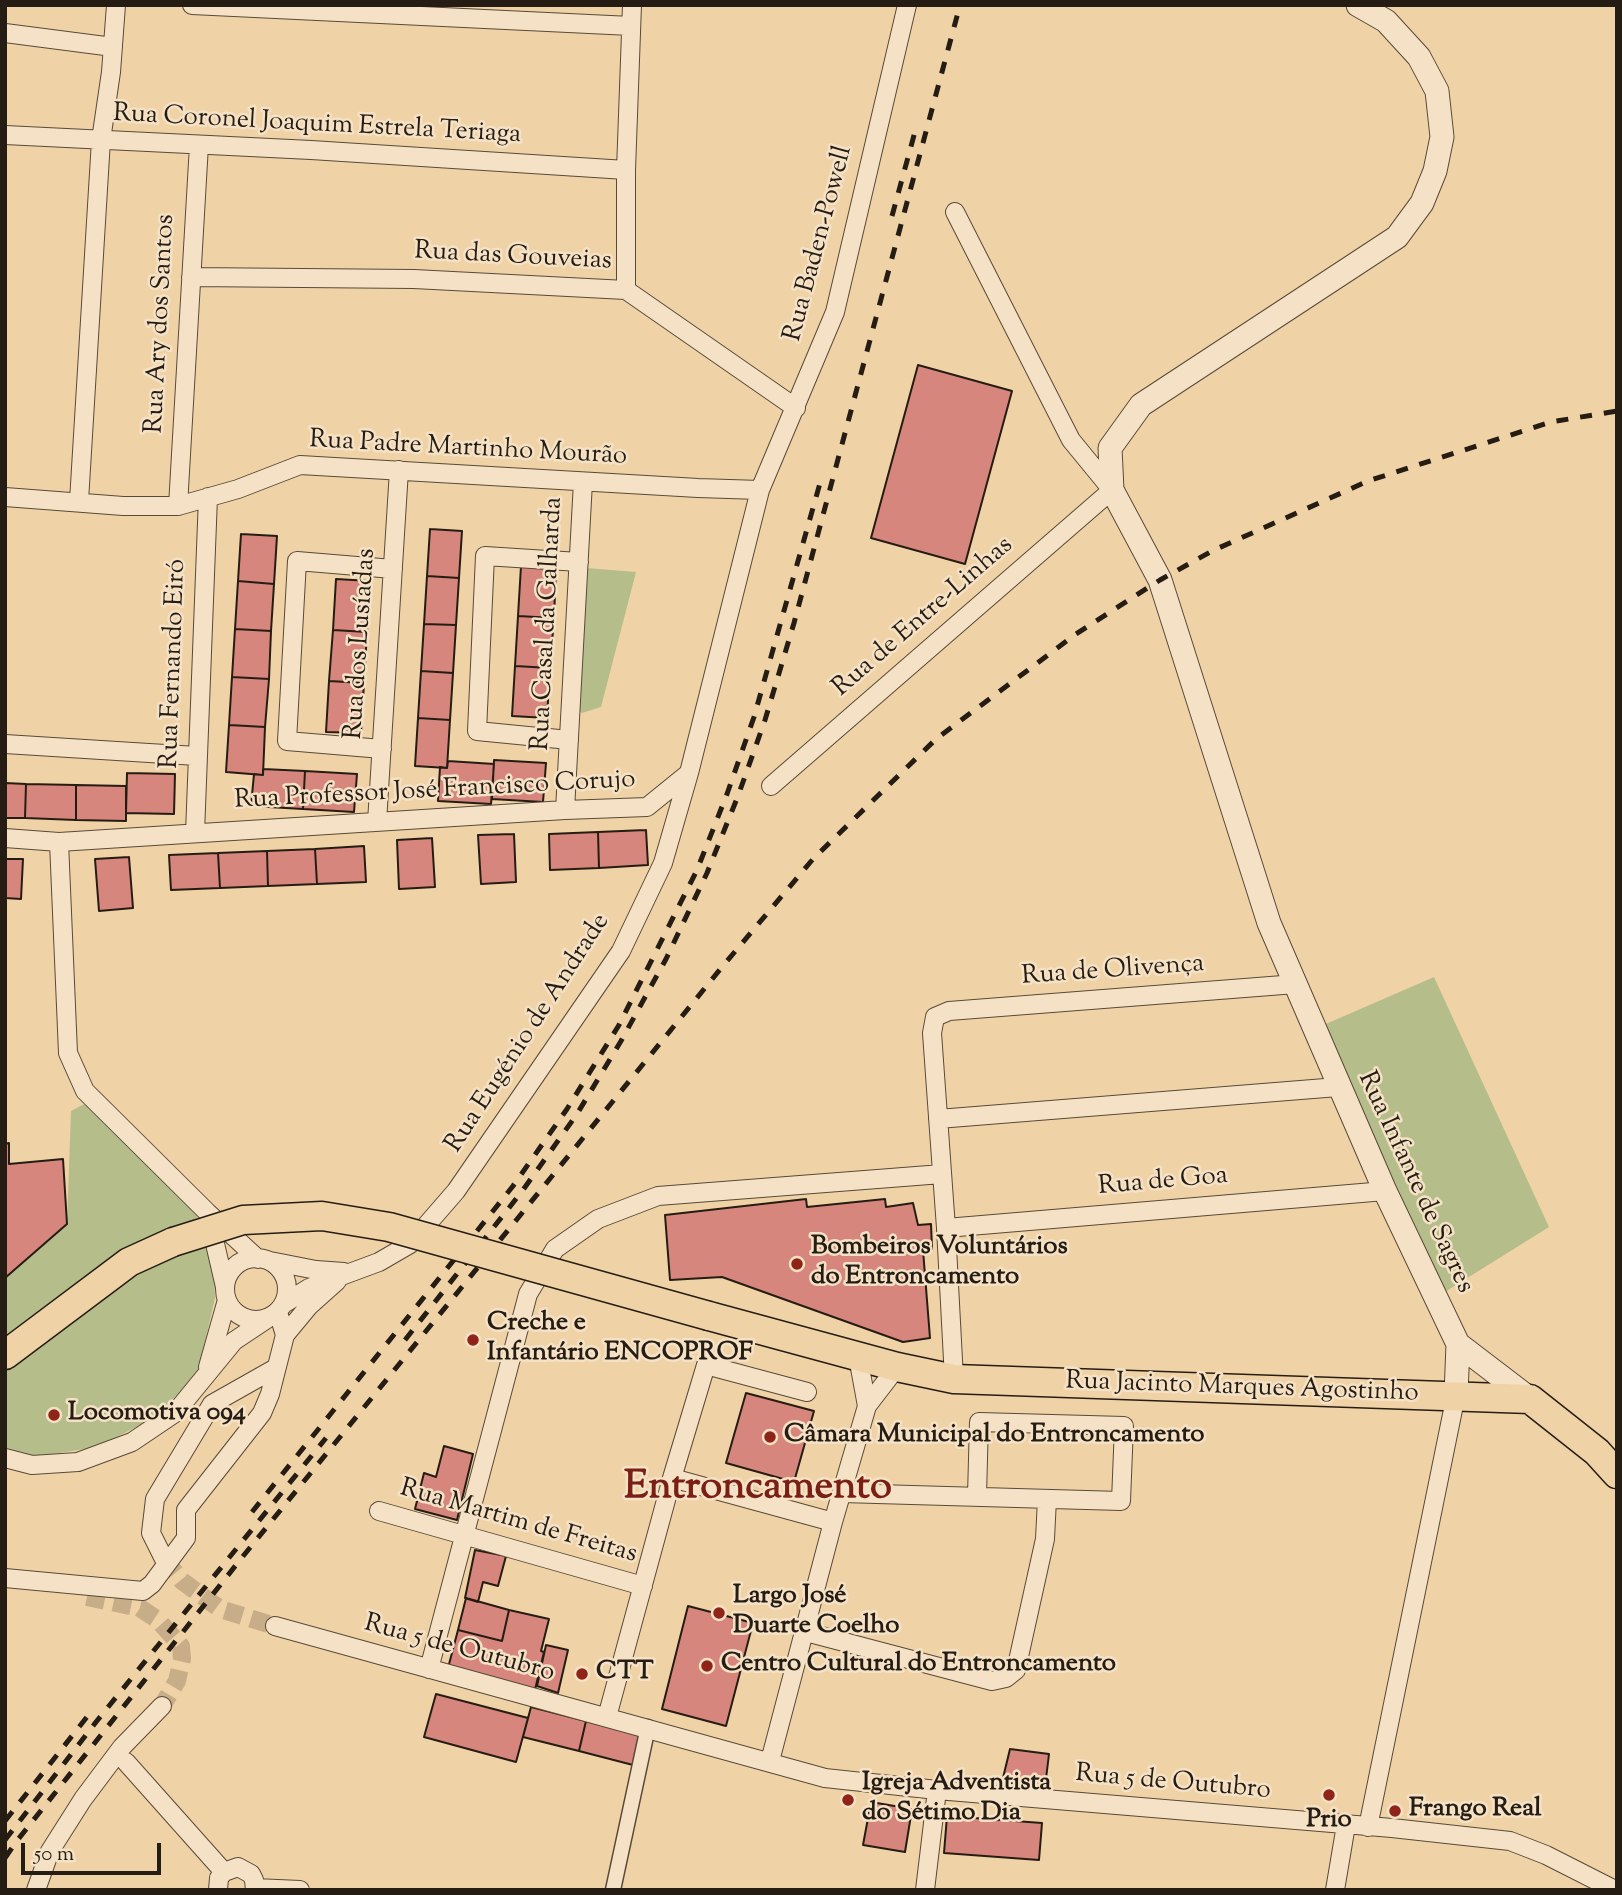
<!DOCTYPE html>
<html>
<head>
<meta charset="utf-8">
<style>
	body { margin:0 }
	#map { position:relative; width:1622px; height:1895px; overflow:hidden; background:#f0d2a7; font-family:"Sorts Mill Goudy",serif }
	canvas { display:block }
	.frame { position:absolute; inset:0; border:7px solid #251d13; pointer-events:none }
	.scale { position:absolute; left:21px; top:1843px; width:140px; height:32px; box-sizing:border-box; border:4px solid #251d13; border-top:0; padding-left:9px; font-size:21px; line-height:24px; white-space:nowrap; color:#251d13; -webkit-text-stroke:5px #f5e2c6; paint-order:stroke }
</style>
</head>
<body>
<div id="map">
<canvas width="1622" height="1895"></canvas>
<div class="frame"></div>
<div class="scale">50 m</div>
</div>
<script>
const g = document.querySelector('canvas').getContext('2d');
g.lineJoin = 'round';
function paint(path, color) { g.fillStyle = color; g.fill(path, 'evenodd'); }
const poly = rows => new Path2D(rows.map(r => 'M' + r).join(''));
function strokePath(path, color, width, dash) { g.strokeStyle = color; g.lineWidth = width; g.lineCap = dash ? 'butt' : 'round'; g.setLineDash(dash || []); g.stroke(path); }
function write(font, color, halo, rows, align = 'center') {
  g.font = font + ' "Sorts Mill Goudy",serif'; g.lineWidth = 5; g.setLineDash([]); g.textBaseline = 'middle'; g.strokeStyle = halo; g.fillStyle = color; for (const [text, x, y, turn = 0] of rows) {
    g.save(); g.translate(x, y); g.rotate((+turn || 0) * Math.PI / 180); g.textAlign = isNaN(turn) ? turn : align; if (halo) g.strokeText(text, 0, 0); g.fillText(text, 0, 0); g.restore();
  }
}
const green = poly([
	[586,568,636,572,601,707,582,713,575,707],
	[1434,977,1549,1227,1440,1295,1319,1027],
	[92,1100,207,1212,59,1299,5,1342,5,1278,67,1224,71,1111],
	[208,1243,214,1267,215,1298,198,1373,156,1417,97,1447,35,1457,7,1448,5,1368,154,1264]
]);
const building = poly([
	[918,365,1012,391,965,564,871,538,918,365],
	[430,529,462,531,459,578,427,576,430,529],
	[241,534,277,536,274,584,238,581,241,534],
	[521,566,556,568,554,618,518,616,521,566],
	[427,576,459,578,456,625,424,624,427,576],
	[336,579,370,581,367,632,333,630,336,579],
	[238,581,274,584,271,631,235,629,238,581],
	[518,616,554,618,550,668,515,666,518,616],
	[424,624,456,625,453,673,421,671,424,624],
	[235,629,271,631,269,679,232,677,235,629],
	[333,630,367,632,364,683,329,681,333,630],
	[515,666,550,668,547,718,512,716,515,666],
	[421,671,453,673,450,720,418,718,421,671],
	[232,677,269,679,265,727,229,725,232,677],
	[329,681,364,683,361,733,326,732,329,681],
	[418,718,450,720,447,768,415,766,418,718],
	[229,725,265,727,263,775,226,772,229,725],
	[494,760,546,763,543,802,492,799,494,760],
	[448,761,494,764,491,804,438,801,440,767,447,768,448,761],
	[263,769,305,771,303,809,251,806,254,774,263,775,263,769],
	[305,771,357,774,354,812,303,809,305,771],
	[127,773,175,774,174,814,126,813,127,773],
	[5,783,26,784,25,818,5,818,5,783],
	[26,784,76,785,76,820,25,818,26,784],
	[76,785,126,786,126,821,76,820,76,785],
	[646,830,648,865,599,868,598,832,646,830],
	[598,832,599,868,550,870,549,834,598,832],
	[514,834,516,882,481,884,478,835,514,834],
	[432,838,435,887,399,889,397,840,432,838],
	[364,846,366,882,317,884,315,849,364,846],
	[315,849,317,884,268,886,267,851,315,849],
	[267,851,268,886,220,888,218,853,267,851],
	[218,853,220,888,171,890,169,855,218,853],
	[129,857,133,908,99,911,95,859,129,857],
	[5,859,23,859,21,899,5,898,5,859],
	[9,1143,9,1164,63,1159,67,1224,5,1278,5,1144,9,1143],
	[806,1199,807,1207,885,1199,886,1207,913,1203,918,1225,931,1224,932,1249,923,1250,930,1338,903,1342,722,1277,670,1280,665,1215,806,1199],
	[746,1393,814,1411,794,1482,726,1463,746,1393],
	[444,1446,473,1454,457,1520,415,1509,424,1473,436,1477,444,1446],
	[475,1550,506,1556,498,1586,483,1582,478,1602,465,1598,475,1550],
	[466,1598,509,1610,502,1641,458,1630,466,1598],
	[688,1606,753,1623,726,1726,662,1709,688,1606],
	[509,1610,549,1619,541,1651,544,1652,534,1694,448,1668,458,1630,502,1641,509,1610],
	[546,1645,568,1650,558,1693,537,1686,546,1645],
	[436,1694,528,1718,516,1762,424,1737,436,1694],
	[531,1707,586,1721,579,1751,523,1737,531,1707],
	[586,1721,641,1735,633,1765,579,1751,586,1721],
	[1010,1749,1049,1754,1045,1787,1002,1782,1010,1749],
	[871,1802,912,1809,905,1852,863,1845,871,1802],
	[947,1816,1042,1823,1039,1860,944,1853,947,1816]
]);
const minorTunnel = poly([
	[164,1559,182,1581,220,1609,275,1626],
	[87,1597,140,1608,158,1620,181,1646,182,1659,177,1681,162,1706]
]);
const pedestrian = poly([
	[613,1890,648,1727]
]);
const minor = poly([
	[192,5,631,26],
	[5,33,113,47],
	[5,135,311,150,626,170],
	[191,277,414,279,626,290,796,408],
	[626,290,626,170,632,5],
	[5,497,123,506,178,506,238,489,300,465,698,488,760,490],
	[79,501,101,140,111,72,116,5],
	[178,506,199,145],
	[569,740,477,731,485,556,579,562],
	[5,744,197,756],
	[382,749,287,741,297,561,393,569],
	[771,786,1112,490,1071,440,955,212],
	[565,810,583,482],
	[377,822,399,470],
	[195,833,208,497],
	[5,838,59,842,565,810,647,807,689,773,760,490,835,312,907,5],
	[59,842,68,1053,85,1091,207,1212,258,1259],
	[938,1119,1338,1087],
	[210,1222,225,1287],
	[946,1228,1385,1191],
	'225 1289a31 31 0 1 1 62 0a31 31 0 1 1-62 0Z',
	[270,1261,316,1270,344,1272],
	[285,1303,309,1288,379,1262,410,1244,456,1191,621,951,663,863,689,773],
	[285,1335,309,1306,337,1281],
	[858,1357,867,1406],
	[208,1367,227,1300],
	[954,1379,946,1228,932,1033,935,1017,949,1011,1296,984],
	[5,1458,32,1465,78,1462,132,1442,175,1413,234,1341,267,1319],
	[672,1478,833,1522],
	[842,1493,1121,1501,1124,1426,979,1422,977,1496],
	[379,1511,643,1586],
	[164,1559,151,1533,155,1499,212,1404,274,1369],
	[5,1578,143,1591,152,1584,186,1538,186,1510,262,1413,270,1394,285,1335,278,1312],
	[275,1626,825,1778,937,1790,1392,1828,1510,1841,1546,1855,1615,1890],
	[806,1632,992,1681,1006,1678,1016,1670,1045,1539,1047,1499],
	[429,1669,528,1294,555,1249,598,1219,658,1196,942,1174],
	[607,1717,672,1478,706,1365,807,1392],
	[770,1761,833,1522,867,1406,897,1367],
	[126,1762,224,1872],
	[1368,1827,1456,1395],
	[255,1888,300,1890],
	[36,1890,50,1851,83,1799,122,1747,162,1706],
	[218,1890,219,1878,224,1872,238,1867,251,1874,254,1880,255,1890],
	[925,1890,937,1790],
	[1335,1890,1346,1825]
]);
const tertiary = poly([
	[1358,5,1386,21,1419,57,1437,91,1442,137,1435,171,1422,203,1397,237,1141,405,1110,448,1112,490,1160,580,1269,923,1385,1191,1458,1344,1456,1395],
	[1458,1344,1530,1399]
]);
const primary = poly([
	[709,1316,897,1367,954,1379,1530,1399,1597,1452,1617,1474],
	[5,1355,129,1262,173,1242]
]);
const rail = poly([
	[892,216,916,128],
	[405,1340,523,1190,577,1114,621,1041,666,959,707,873,738,796,765,720,794,623,960,5],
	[252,1512,513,1186,567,1109,619,1025,697,870,727,794,754,717,822,476],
	[5,1821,94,1708],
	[5,1840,96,1722,326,1438],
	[5,1858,16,1842,244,1555,722,967,813,859,936,739,1076,634,1160,580,1212,551,1368,481,1551,422,1617,411]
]);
const primaryBridge = poly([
	[173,1242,243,1220,322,1216,389,1227,709,1316]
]);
const markers = [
	[797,1264,7,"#8f2418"],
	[473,1340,7,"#8f2418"],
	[54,1415,7,"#8f2418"],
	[770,1437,7,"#8f2418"],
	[719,1613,7,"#8f2418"],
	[707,1666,7,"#8f2418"],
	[582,1674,7,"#8f2418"],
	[1329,1795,7,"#8f2418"],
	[848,1800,7,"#8f2418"],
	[1395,1811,7,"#8f2418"]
];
const streetNames = [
	["Rua Coronel Joaquim Estrela Teriaga",317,126,3],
	["Rua Baden-Powell",820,244,-75],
	["Rua das Gouveias",513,258,3],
	["Rua Ary dos Santos",162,324,-87],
	["Rua Padre Martinho Mourão",468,450,3],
	["Rua de Entre-Linhas",924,618,-41],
	["Rua Casal da Galharda",549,624,-87],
	["Rua dos Lusíadas",362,644,-86],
	["Rua Fernando Eiró",175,664,-88],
	["Rua Professor José Francisco Corujo",435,792,-3],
	["Rua de Olivença",1113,972,-4],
	["Rua Eugénio de Andrade",529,1034,-57],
	["Rua de Goa",1163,1183,-5],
	["Rua Infante de Sagres",1414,1183,65],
	["Rua Jacinto Marques Agostinho",1242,1389,2],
	["Rua Martim de Freitas",518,1523,16],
	["Rua 5 de Outubro",459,1650,15],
	["Rua 5 de Outubro",1173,1784,5]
];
const poiNames = [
	["Bombeiros Voluntários",811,1249],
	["do Entroncamento",811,1279],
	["Creche e",487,1325],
	["Infantário ENCOPROF",487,1355],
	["Locomotiva 094",68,1415],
	["Câmara Municipal do Entroncamento",784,1437],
	["Largo José",733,1598],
	["Duarte Coelho",733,1628],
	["Centro Cultural do Entroncamento",721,1666],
	["CTT",596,1674],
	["Igreja Adventista",862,1785],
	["do Sétimo Dia",862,1815],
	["Frango Real",1409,1811],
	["Prio",1329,1822,"center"]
];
const townNames = [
	["Entroncamento",758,1490]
];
paint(green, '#b5bd8a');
paint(building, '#d7867d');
strokePath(building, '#251d13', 2);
strokePath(minorTunnel, '#c7ae89', 18, [18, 9]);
strokePath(pedestrian, '#584a38', 17);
strokePath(minor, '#584a38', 20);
strokePath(tertiary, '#584a38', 25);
strokePath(primary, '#251d13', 31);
strokePath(pedestrian, '#f5e2c6', 14);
strokePath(minor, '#f5e2c6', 18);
strokePath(tertiary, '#f5e2c6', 23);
strokePath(primary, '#f0d2a7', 28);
strokePath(rail, '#251d13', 5, [12, 12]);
strokePath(primaryBridge, '#251d13', 31, []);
strokePath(primaryBridge, '#f0d2a7', 28);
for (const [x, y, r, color] of markers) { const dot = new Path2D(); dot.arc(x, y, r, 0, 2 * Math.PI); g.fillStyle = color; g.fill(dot); strokePath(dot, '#f5e2c6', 2.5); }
write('26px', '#251d13', '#f5e2c6', streetNames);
write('bold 26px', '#251d13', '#f5e2c6', poiNames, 'left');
write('bold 40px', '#7a1f14', '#f5e2c6', townNames);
</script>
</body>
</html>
